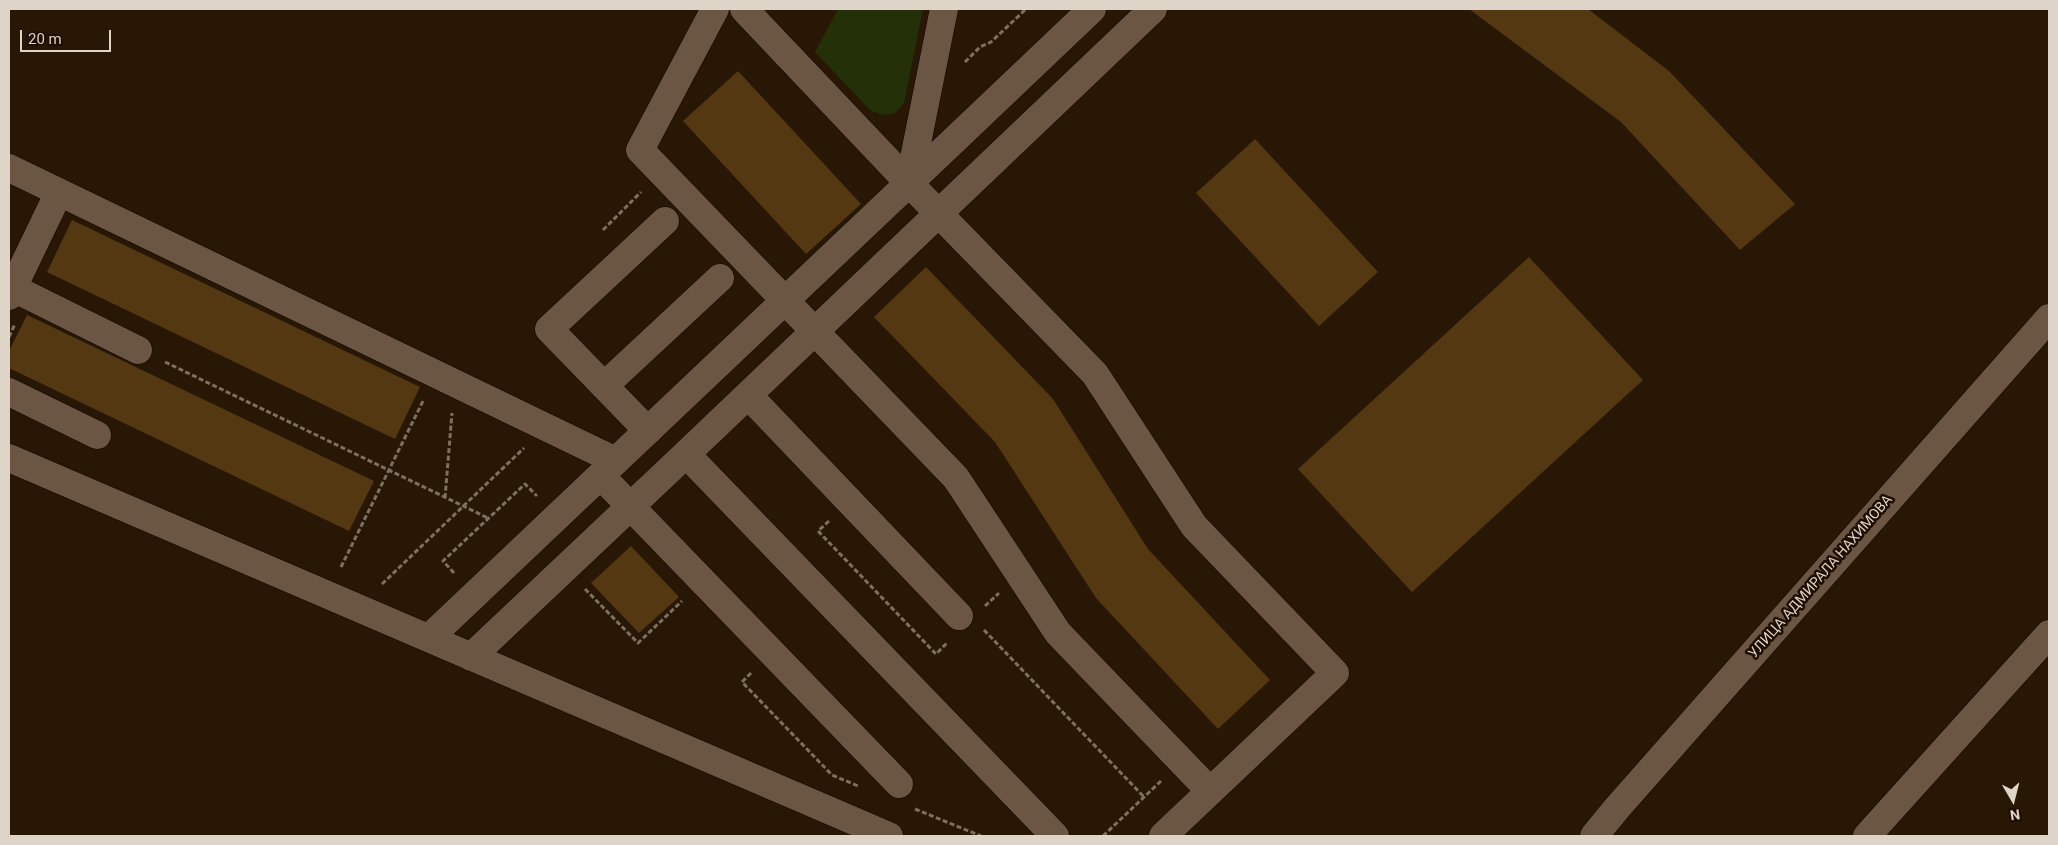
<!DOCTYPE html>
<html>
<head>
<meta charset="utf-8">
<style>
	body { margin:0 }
	#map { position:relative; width:2058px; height:845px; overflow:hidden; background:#281705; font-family:Roboto,sans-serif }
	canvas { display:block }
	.frame { position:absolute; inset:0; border:10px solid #dfd4c8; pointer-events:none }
	.north { position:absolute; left:1988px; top:775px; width:50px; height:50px; -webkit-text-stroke:4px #1e0e00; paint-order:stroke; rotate:172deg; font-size:14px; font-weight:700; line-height:20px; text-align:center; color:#dfd4c8 }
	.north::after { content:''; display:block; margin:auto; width:18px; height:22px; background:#dfd4c8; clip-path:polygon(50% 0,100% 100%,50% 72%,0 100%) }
	.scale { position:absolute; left:20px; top:30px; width:91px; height:22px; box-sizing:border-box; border:2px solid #dfd4c8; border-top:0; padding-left:6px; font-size:15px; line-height:18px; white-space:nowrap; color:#dfd4c8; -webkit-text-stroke:4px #1e0e00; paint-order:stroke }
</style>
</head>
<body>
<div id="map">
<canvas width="2058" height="845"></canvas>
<div class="frame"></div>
<div class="north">N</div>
<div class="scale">20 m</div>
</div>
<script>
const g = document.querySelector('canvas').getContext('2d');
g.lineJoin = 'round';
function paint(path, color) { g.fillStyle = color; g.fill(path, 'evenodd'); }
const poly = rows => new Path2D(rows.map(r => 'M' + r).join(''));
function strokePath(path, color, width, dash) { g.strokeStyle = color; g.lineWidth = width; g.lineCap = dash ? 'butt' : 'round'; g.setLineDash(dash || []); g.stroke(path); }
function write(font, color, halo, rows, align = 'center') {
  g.font = font + ' Roboto,sans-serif'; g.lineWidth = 5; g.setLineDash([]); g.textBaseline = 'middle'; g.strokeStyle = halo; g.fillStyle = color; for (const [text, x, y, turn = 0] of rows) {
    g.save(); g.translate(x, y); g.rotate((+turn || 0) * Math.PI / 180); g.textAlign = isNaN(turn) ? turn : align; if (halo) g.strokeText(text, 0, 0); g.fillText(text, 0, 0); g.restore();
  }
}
const green = poly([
	[838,9,923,9,904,103,895,113,882,115,870,110,815,52]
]);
const building = poly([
	[1469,9,1588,9,1669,71,1795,204,1740,250,1621,122],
	[738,71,861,204,806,254,683,121],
	[1255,139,1378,272,1319,326,1196,193],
	[72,220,420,387,395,439,47,272],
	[1529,257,1643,380,1412,592,1298,469],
	[926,267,1053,399,1148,549,1270,680,1218,729,1096,598,995,442,874,317],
	[27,315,374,481,349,531,9,368,9,351],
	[631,546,679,597,639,633,591,583]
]);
const path = poly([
	[965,62,980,47,991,42,1026,9],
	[603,230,641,192],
	[9,337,15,324],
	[165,362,488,518],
	[445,498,452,413],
	[829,521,818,531,936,654,948,642],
	[341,567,423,401],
	[454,573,443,561,525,484,537,496],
	[382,584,524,448],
	[585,589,638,643,682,601],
	[985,606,999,593],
	[984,630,1144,797],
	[751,673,742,682,832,775,858,786],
	[915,809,981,836],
	[1103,836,1161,781]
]);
const minor = poly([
	[715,9,640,150,956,478,1058,633,1210,791],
	[744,9,909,183,1092,9],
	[9,168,616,461],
	[909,183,1095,374,1194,526,1335,673,1163,836],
	[13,288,138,350],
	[9,296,59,192],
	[604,386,720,278],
	[9,392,97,435],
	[748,395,959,616],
	[648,431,549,329,665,221],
	[9,458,889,836],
	[601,476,899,784],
	[429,638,909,183,944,9],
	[471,657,686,454],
	[1055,836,686,454,1153,9],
	[1594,836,1617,808,2049,318],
	[1867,836,2049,634]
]);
const streetNames = [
	["УЛИЦА АДМИРАЛА НАХИМОВА",1821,577,-49]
];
paint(green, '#243108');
paint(building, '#533812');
strokePath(minor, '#100300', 29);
strokePath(path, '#7e7061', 3, [5, 2.5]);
strokePath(minor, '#6a5642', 28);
write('14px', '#dfd4c8', '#1e0e00', streetNames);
</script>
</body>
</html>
